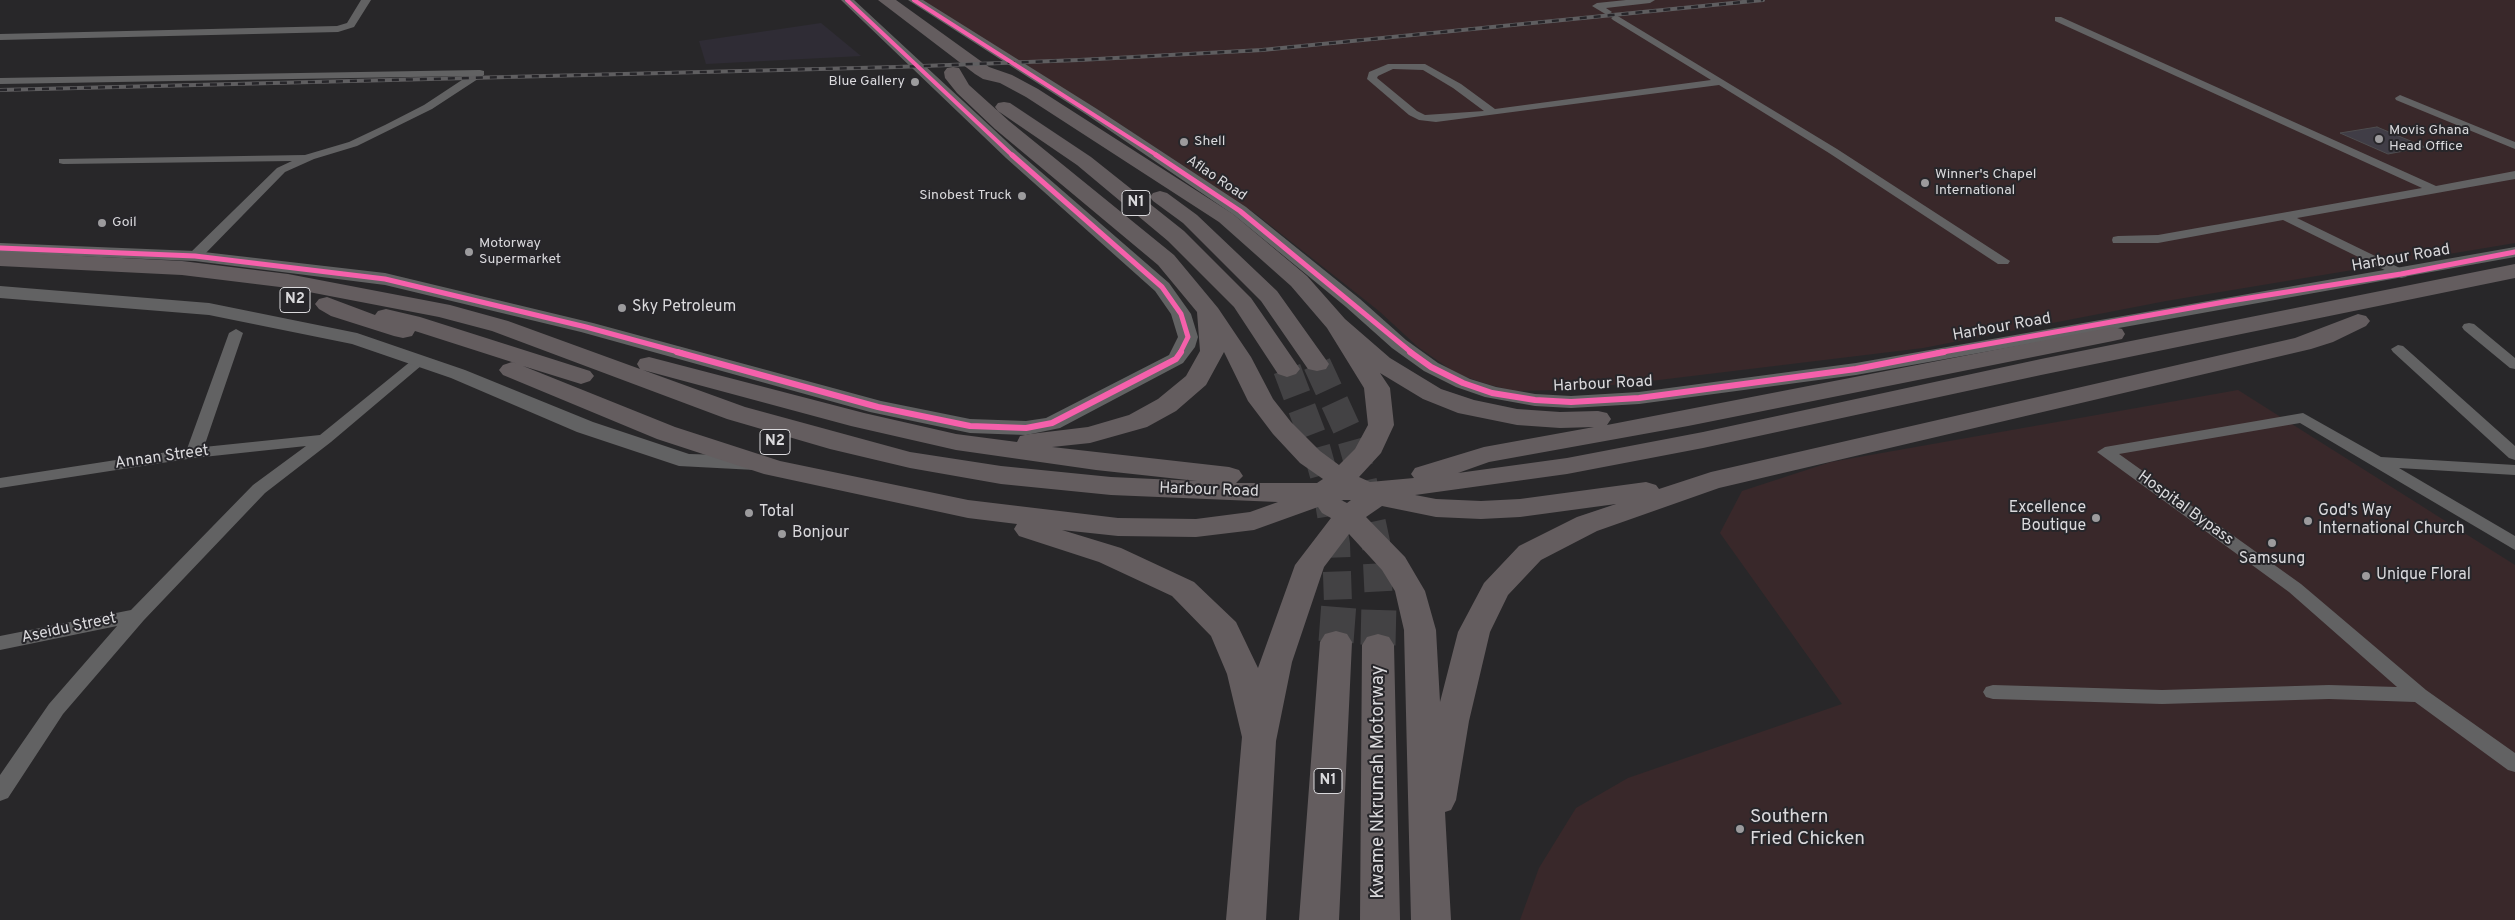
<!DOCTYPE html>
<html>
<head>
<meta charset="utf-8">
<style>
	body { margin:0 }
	canvas { display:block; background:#282729 }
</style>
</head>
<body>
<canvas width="2515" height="920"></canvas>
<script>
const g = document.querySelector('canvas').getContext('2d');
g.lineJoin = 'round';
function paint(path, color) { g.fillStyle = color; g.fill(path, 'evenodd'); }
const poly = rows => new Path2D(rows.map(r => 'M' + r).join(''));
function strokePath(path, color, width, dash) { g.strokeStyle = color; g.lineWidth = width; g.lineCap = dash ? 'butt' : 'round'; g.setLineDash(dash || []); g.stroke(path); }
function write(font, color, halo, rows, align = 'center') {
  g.font = font + ' Overpass,sans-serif'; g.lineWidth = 4; g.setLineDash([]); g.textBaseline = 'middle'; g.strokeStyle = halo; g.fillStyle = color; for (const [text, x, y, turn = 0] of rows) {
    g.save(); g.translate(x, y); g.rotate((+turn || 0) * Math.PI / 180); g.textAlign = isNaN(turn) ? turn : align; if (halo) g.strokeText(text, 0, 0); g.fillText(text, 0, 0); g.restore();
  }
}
const built = poly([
	[821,23,861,56,706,64,699,41]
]);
const industrial = poly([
	[918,0,2515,0,2515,243,2166,301,1923,348,1634,383,1554,390,1515,391,1490,385,1457,374,1418,347,1379,311,1256,214,1100,111,994,49],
	[2238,390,2515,565,2515,920,1520,920,1539,868,1576,808,1628,778,1842,704,1720,533,1742,491,1831,462]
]);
const building = poly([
	[2377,127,2425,147,2388,154,2340,133,2377,127]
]);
const highwayTunnelFar1 = poly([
	[1317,364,1351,438,1362,477,1376,542,1379,603],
	[1287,369,1314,440,1325,479,1336,544,1338,603]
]);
const highwayTunnel = poly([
	[1336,642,1339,602],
	[1378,645,1379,602]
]);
const street = poly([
	[361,0,371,0,354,27,338,32,0,40,0,34,337,26,347,23,361,0],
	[1626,0,1655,0,1650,3,1606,8,1612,12,1607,15,1592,6,1597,3,1626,0],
	[1616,15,1837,149,2010,261,2008,264,1998,264,1829,153,1719,85,1436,122,1419,120,1409,115,1367,79,1369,72,1388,64,1425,64,1461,84,1495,109,1711,80,1613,20,1611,18,1616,15],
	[1393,69,1423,70,1453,88,1484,111,1425,115,1417,111,1377,78,1378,76,1393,69],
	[2055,17,2061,17,2436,186,2515,171,2515,179,2297,218,2406,271,2408,274,2406,277,2401,278,2283,220,2158,243,2113,243,2112,240,2113,237,2118,236,2158,235,2422,188,2055,21,2055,17],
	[480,70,484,71,484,75,432,109,357,146,314,159,285,172,200,259,195,260,188,256,190,253,277,168,292,161,63,164,59,163,59,159,305,155,349,142,385,125,424,105,468,76,0,84,0,78,480,70],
	[2400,95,2515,142,2515,149,2396,100,2395,98,2400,95],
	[2469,323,2474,324,2515,358,2515,369,2510,368,2464,330,2462,327,2464,324,2469,323],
	[236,329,243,333,204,447,320,435,416,357,421,356,428,360,331,442,265,493,144,620,63,714,8,798,0,801,0,775,49,704,117,626,0,650,0,636,131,610,253,485,306,446,194,458,0,488,0,478,187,449,229,333,236,329],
	[2398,345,2403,346,2515,446,2515,460,2509,458,2393,352,2391,349,2398,345],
	[2303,413,2381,457,2515,465,2515,475,2399,468,2515,536,2515,550,2300,423,2119,454,2301,584,2426,690,2515,753,2515,772,2508,770,2415,702,2329,699,2162,704,1993,699,1986,697,1983,692,1986,687,1993,685,2162,690,2329,685,2397,687,2289,592,2097,452,2105,447,2303,413]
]);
const secondary = poly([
	[841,0,854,0,1018,152,1169,283,1191,314,1198,337,1195,347,1183,363,1060,428,1026,435,970,433,870,412,581,332,385,285,195,261,0,253,0,243,195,251,385,273,593,323,881,401,970,419,1026,421,1046,418,1169,355,1178,337,1171,314,1155,291,1006,158,841,0],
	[908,0,923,0,1097,109,1246,207,1360,299,1406,340,1438,363,1470,379,1496,387,1535,394,1571,396,1639,392,1856,363,2515,247,2515,257,1856,375,1639,404,1571,408,1535,406,1485,397,1456,387,1424,371,1392,348,1346,307,1234,215,1087,115,908,0],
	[0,286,209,303,357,333,465,370,593,422,689,454,755,456,763,458,766,463,763,468,755,470,679,466,577,432,451,378,352,344,209,315,0,298,0,286]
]);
const highway = poly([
	[878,0,896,0,989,67,1012,75,1038,89,1233,214,1307,276,1345,319,1390,358,1441,389,1474,400,1517,409,1560,412,1598,411,1607,413,1611,419,1607,425,2113,327,2122,329,2125,334,2122,339,2113,341,1688,426,1489,462,1458,473,1567,458,1703,432,2041,359,2515,264,2515,278,2041,375,1703,448,1567,474,1415,495,1436,499,1481,501,1520,499,1646,482,1656,485,1659,489,1711,472,2295,338,2358,314,2366,316,2370,321,2366,326,2333,342,2311,349,1719,488,1597,531,1541,560,1508,595,1490,632,1469,721,1456,800,1451,810,1445,812,1451,920,1411,920,1404,630,1395,591,1382,570,1349,534,1324,567,1292,662,1276,741,1266,920,1226,920,1242,737,1227,674,1211,636,1172,596,1099,562,1019,536,1014,529,1017,524,968,518,764,474,657,439,503,375,499,370,503,365,512,362,518,364,415,331,412,336,403,338,394,336,331,316,319,309,315,304,319,299,327,297,375,315,378,311,386,309,420,317,590,371,594,376,590,381,581,384,523,366,675,427,780,461,968,500,1118,518,1196,519,1250,512,1278,502,1111,495,1001,484,910,468,830,449,727,419,492,331,439,317,288,288,182,275,0,266,0,252,182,261,288,274,450,305,508,321,640,369,637,364,640,359,649,357,864,413,956,434,1017,442,1020,436,1030,434,1088,427,1129,415,1158,399,1186,376,1200,351,1197,312,1158,265,995,129,957,93,945,78,944,72,947,68,953,67,959,68,969,85,1009,121,1174,255,1218,308,1251,357,1273,399,1291,422,1320,451,1339,465,1355,449,1368,425,1364,388,1327,328,1291,286,1219,222,1026,97,1000,83,983,79,975,74,878,0],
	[1224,352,1248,401,1273,434,1300,463,1323,479,1317,483,1236,483,1243,476,1239,470,1229,467,1052,447,1090,443,1147,427,1176,411,1206,385,1224,352],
	[643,370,851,426,956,450,1096,470,1197,481,1111,477,1001,466,910,452,745,407,643,370],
	[1380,373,1423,399,1458,413,1517,425,1560,428,1594,427,1484,447,1415,468,1411,474,1414,478,1370,482,1359,477,1381,453,1394,425,1390,388,1380,373],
	[1341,500,1351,500,1347,503,1341,500],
	[1616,504,1577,517,1519,546,1484,583,1458,632,1440,702,1436,630,1425,591,1405,557,1366,517,1382,506,1436,517,1481,519,1520,517,1616,504],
	[1318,507,1322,513,1331,518,1295,565,1258,668,1236,622,1194,582,1121,548,1062,530,1118,536,1196,537,1254,530,1318,507],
	[1004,102,1010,103,1091,157,1184,231,1251,298,1300,369,1296,374,1287,377,1278,374,1234,307,1168,241,1077,165,998,111,995,107,998,103,1004,102],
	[1160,191,1167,193,1197,215,1277,291,1329,364,1326,369,1317,371,1308,369,1261,301,1183,223,1153,201,1150,197,1153,193,1160,191],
	[1336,631,1347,634,1352,642,1339,920,1299,920,1320,642,1325,634,1336,631],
	[1378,634,1389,637,1394,645,1400,920,1360,920,1362,645,1367,637,1378,634]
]);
const rail = poly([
	[0,90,897,67,1079,60,1262,50,1763,0]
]);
const cyclewayFar2 = poly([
	[847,0,1013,156],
	[914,0,1158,156]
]);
const cyclewayFar1 = poly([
	[1012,155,1162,287,1181,314,1188,337,1180,353],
	[1156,155,1240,211,1412,353],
	[0,248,195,256,385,279,586,327,682,353],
	[1937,353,2230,301,2401,274,2515,252]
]);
const cycleway = poly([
	[677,352,878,407,970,426,1026,428,1052,423,1176,359,1181,352],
	[1410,352,1431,367,1463,383,1492,393,1535,400,1571,402,1639,398,1856,369,1944,352]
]);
const markers = [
	[915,82,5,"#9c9b9d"],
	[2379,139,5,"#9c9b9d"],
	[1184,142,5,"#9c9b9d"],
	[1925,183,5,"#9c9b9d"],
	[1022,196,5,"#9c9b9d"],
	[102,223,5,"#9c9b9d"],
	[469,252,5,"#9c9b9d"],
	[622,308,5,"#9c9b9d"],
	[749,513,5,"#9c9b9d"],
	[2096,518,5,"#9c9b9d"],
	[2308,521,5,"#9c9b9d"],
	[782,534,5,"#9c9b9d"],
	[2272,543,5,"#9c9b9d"],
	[2366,576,5,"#9c9b9d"],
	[1740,829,5,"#9c9b9d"]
];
const farPoinames = [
	["Blue Gallery",905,82,"right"],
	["Movis Ghana",2389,131],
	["Head Office",2389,147],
	["Shell",1194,142],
	["Winner's Chapel",1935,175],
	["International",1935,191],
	["Sinobest Truck",1012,196,"right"],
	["Goil",112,223],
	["Motorway",479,244],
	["Supermarket",479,260]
];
const farStreetnames = [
	["Aflao Road",1216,179,34]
];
const shields = [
	[1136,203,28],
	[295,300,30],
	[775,442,30],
	[1328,781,28]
];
const shieldNames = [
	["N1",1136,203],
	["N2",295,300],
	["N2",775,442],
	["N1",1328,781]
];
const streetNames = [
	["Harbour Road",2401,259,-10],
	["Harbour Road",2002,328,-10],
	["Harbour Road",1603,385,-3],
	["Annan Street",162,458,-8],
	["Harbour Road",1209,491,2],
	["Hospital Bypass",2185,509,36],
	["Aseidu Street",69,629,-12]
];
const poiNames = [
	["Sky Petroleum",632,308],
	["Excellence",2086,509,"right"],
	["Boutique",2086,527,"right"],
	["God's Way",2318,512],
	["International Church",2318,530],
	["Total",759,513],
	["Bonjour",792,534],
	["Samsung",2272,560,"center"],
	["Unique Floral",2376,576]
];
const nearStreetnames = [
	["Kwame Nkrumah Motorway",1379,782,-90]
];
const nearPoinames = [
	["Southern",1750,818],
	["Fried Chicken",1750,840]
];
paint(built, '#2f2c35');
paint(industrial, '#39282a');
paint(building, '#403d46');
strokePath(building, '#4e4d4f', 1);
strokePath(highwayTunnelFar1, '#434244', 28, [28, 14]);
strokePath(highwayTunnel, '#434244', 35, [35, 18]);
paint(street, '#626263');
paint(secondary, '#626263');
paint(highway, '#645d5f');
strokePath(rail, '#5f5e60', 4);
strokePath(rail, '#27262a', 2.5, [7]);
strokePath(cyclewayFar2, '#f560ab', 4);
strokePath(cyclewayFar1, '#f560ab', 5);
strokePath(cycleway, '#f560ab', 6);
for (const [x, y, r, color] of markers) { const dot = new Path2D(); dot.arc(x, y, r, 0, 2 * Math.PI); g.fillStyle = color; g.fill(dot); strokePath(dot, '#27262a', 2); }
write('14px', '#dad9dc', '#27262a', farPoinames, 'left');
write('14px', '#dad9dc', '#27262a', farStreetnames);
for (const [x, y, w] of shields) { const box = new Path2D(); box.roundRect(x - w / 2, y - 12.5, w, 25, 4); g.fillStyle = '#27262a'; g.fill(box); strokePath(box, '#dad9dc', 1); }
write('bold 15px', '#dad9dc', null, shieldNames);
write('16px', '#dad9dc', '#27262a', streetNames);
write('16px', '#dad9dc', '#27262a', poiNames, 'left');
write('19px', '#dad9dc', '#27262a', nearStreetnames);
write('19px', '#dad9dc', '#27262a', nearPoinames, 'left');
</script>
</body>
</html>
